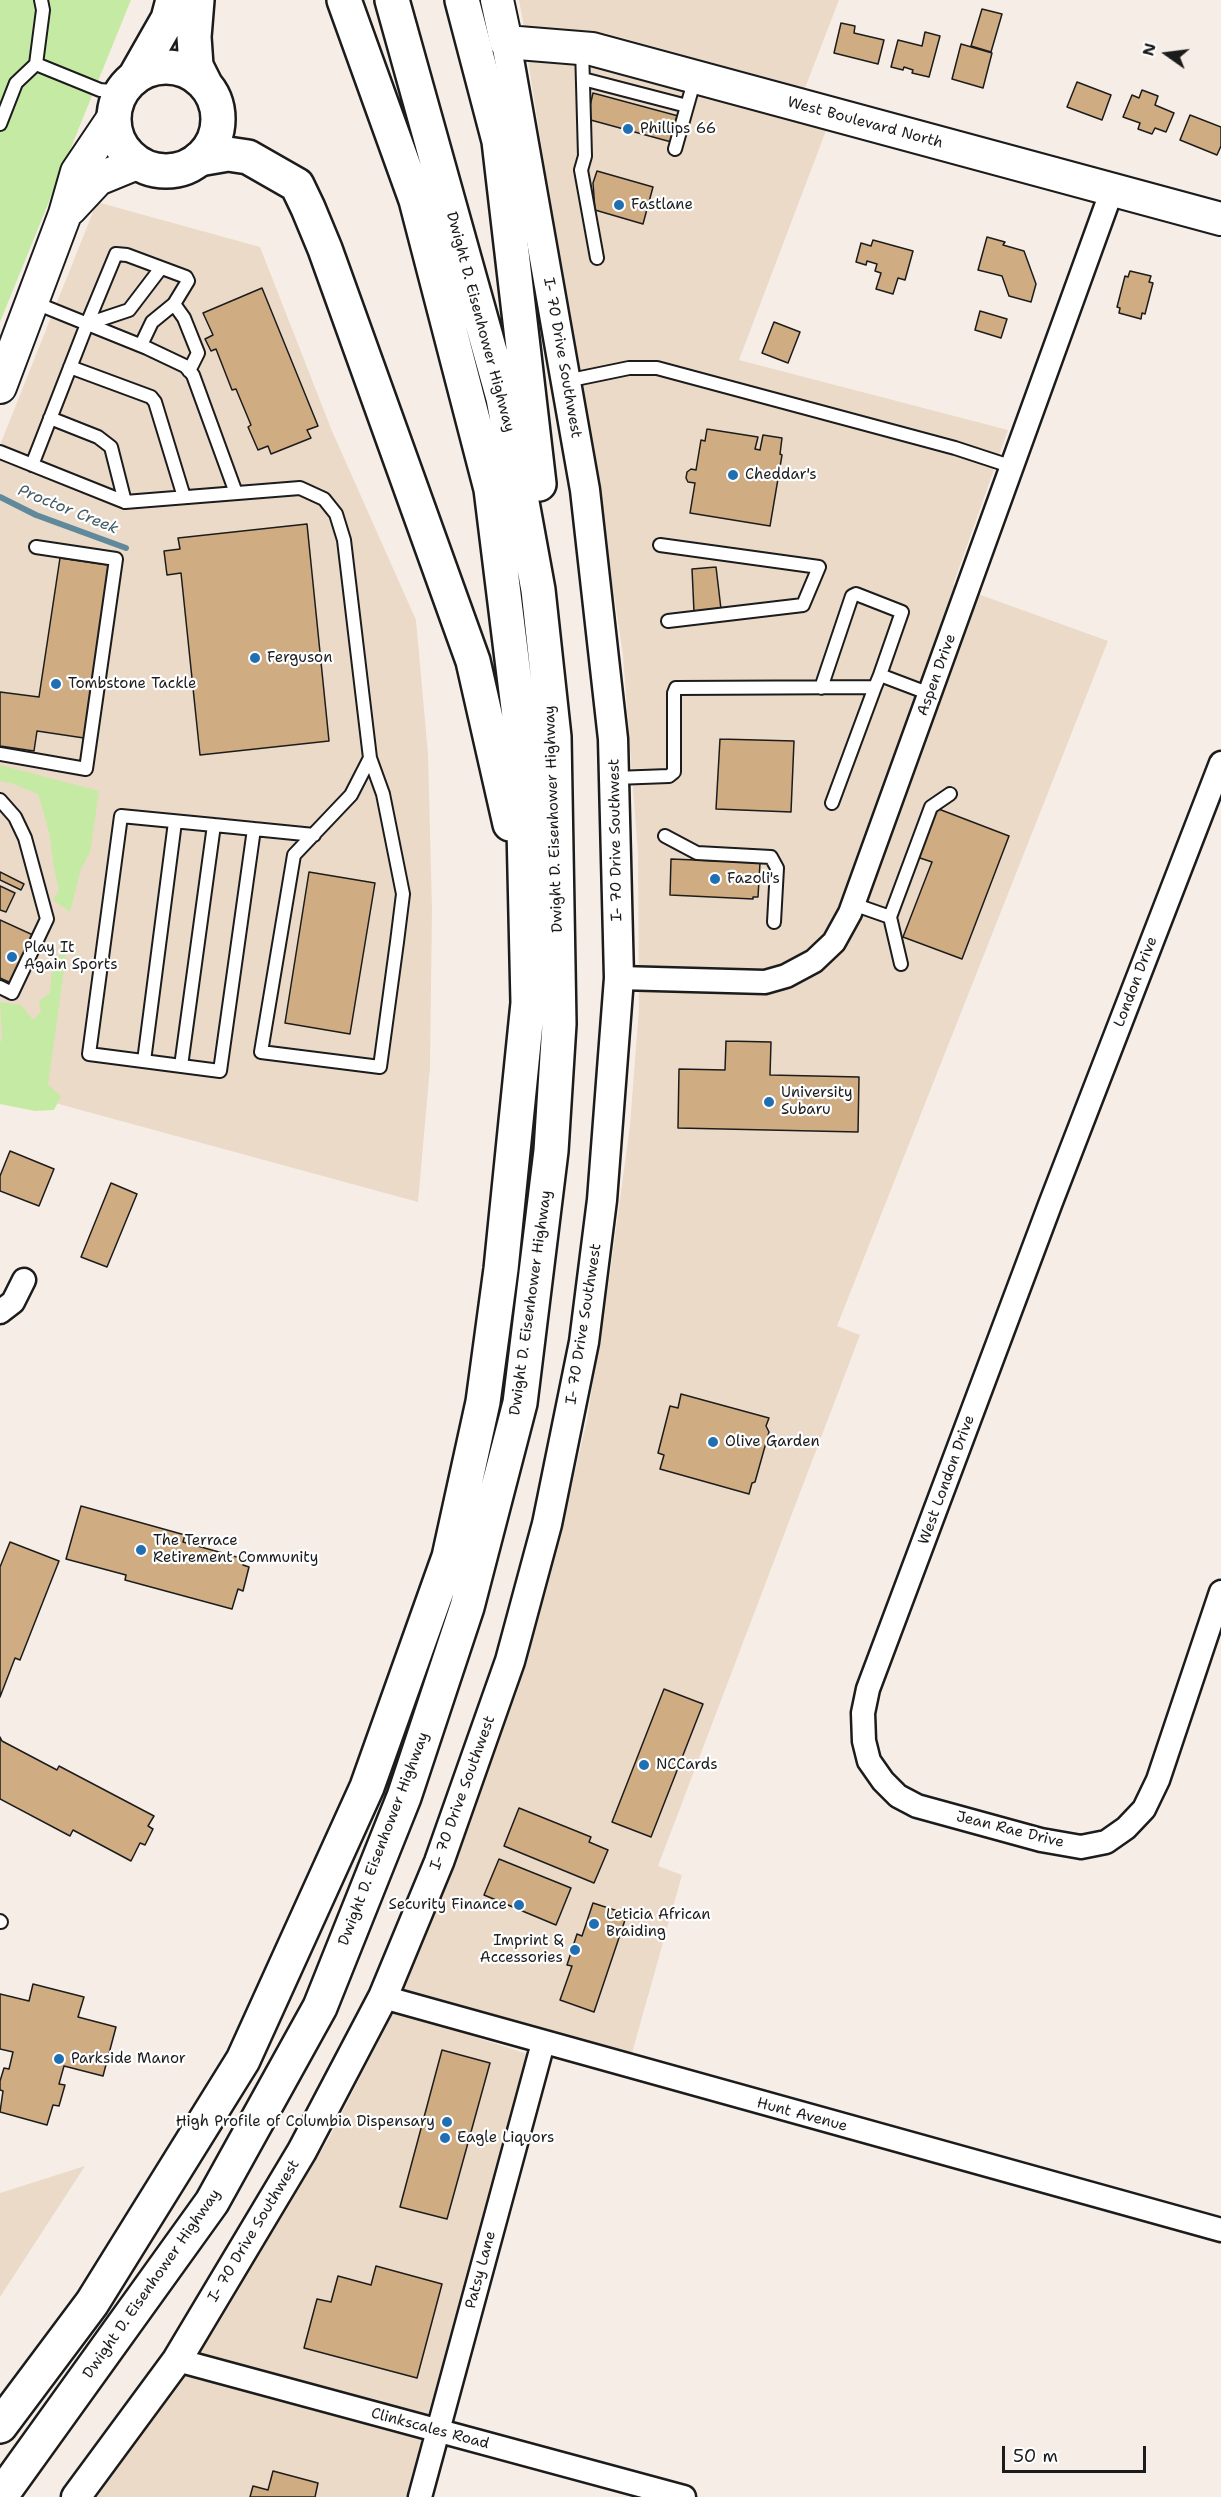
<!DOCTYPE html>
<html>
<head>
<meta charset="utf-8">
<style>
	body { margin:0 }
	#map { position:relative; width:1221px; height:2497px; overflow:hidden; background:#f6eee6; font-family:"Shantell Sans",sans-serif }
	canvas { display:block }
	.north { position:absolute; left:1137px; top:24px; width:60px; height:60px; -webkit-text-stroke:4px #fff; paint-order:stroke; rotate:284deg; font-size:16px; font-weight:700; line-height:24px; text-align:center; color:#1c1c1c }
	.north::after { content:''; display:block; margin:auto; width:21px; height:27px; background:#1c1c1c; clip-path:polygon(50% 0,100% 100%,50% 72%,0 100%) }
	.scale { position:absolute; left:1002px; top:2446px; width:144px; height:27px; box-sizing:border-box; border:3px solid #1c1c1c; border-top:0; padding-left:8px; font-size:18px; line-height:21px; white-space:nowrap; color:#1c1c1c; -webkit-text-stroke:4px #fff; paint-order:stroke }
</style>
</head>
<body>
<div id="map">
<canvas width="1221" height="2497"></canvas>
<div class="north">N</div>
<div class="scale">50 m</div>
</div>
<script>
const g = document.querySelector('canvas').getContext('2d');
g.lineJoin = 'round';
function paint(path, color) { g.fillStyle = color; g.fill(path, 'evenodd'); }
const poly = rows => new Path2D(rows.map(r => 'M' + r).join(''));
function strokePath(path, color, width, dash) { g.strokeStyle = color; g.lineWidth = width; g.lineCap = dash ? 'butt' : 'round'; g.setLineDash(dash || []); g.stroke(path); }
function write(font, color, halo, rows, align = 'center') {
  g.font = font + ' "Shantell Sans",sans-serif'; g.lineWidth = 4.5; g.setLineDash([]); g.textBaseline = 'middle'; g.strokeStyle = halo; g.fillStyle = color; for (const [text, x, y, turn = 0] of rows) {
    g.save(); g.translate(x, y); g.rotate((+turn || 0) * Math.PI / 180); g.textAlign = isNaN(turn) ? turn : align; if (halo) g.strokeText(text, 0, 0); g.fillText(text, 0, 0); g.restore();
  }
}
const built = poly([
	[519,0,839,0,805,88,604,33,524,27],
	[528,61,572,63,827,128,739,360,1008,430,953,585,1108,641,837,1326,860,1335,658,1866,682,1875,632,2053,401,1988,516,1695,559,1539,587,1420,610,1273,630,1125,639,1008,638,855,623,655,584,396,574,351],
	[97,202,260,247,332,431,416,620,428,754,432,909,430,1067,418,1202,0,1088,0,445],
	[394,2011,534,2056,410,2497,97,2497,215,2329,329,2138],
	[85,2166,0,2297,0,2193]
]);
const green = poly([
	[0,0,131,0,0,322],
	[0,765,99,791,90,852,81,869,70,912,53,900,59,890,54,868,49,832,38,794,14,784,0,781],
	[60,954,66,955,48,1085,61,1096,54,1110,35,1111,0,1104,0,1042,2,1040,0,1002,21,1005,33,1020,41,1012,39,1001,50,993,52,970]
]);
const stream = poly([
	[0,497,36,515,126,548]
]);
const building = poly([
	[982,9,1002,14,991,52,971,46,982,9],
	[841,23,855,26,854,33,884,40,878,64,834,53,841,23],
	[925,32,940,36,929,77,912,73,913,70,904,67,903,70,891,67,898,40,922,46,925,32],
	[961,44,992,53,983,88,952,79,961,44],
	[1077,82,1111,95,1102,120,1067,107,1077,82],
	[1142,90,1158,96,1155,105,1174,113,1166,132,1155,128,1152,134,1138,129,1140,123,1123,117,1132,95,1139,98,1142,90],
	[593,93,682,117,675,143,587,119,593,93],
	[1190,115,1221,127,1221,146,1217,155,1180,140,1190,115],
	[597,171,653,187,643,224,595,210,593,183,597,171],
	[987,237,1005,242,1003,245,1024,251,1036,284,1031,302,1009,296,1002,276,978,270,987,237],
	[873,240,913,251,905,280,898,278,893,294,876,289,881,273,875,271,877,264,867,261,866,265,856,262,861,243,871,246,873,240],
	[1130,271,1151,276,1149,282,1153,283,1145,314,1142,313,1141,319,1119,313,1120,308,1117,307,1125,276,1128,277,1130,271],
	[262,288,318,426,307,430,311,438,271,454,268,446,258,450,248,427,251,425,236,389,232,390,216,349,211,351,205,339,213,335,203,313,262,288],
	[980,311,1007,319,1001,338,975,330,980,311],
	[774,322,800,332,788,363,762,353,774,322],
	[707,429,758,437,755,449,760,450,763,435,782,438,780,454,782,455,770,526,690,513,695,483,688,482,686,478,687,472,691,469,696,470,701,440,705,441,707,429],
	[307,524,329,741,200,755,181,573,167,575,164,551,180,549,178,538,307,524],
	[60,558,109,565,84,738,37,731,34,751,0,746,0,692,39,697,60,558],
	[716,567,721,609,694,612,692,569,716,567],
	[720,739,794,741,791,812,716,809,720,739],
	[936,808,1009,836,962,959,903,937,932,862,917,857,936,808],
	[719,857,739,858,738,862,760,863,758,897,753,897,753,899,670,895,671,859,719,861,719,857],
	[0,872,24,884,21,890,0,880,0,872],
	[309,872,375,883,350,1034,285,1023,309,872],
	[0,886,15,893,6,912,0,910,0,886],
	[0,920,33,935,11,983,0,978,0,920],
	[726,1041,771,1042,770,1075,859,1077,858,1132,678,1128,679,1069,725,1070,726,1041],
	[10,1151,54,1169,39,1206,0,1191,0,1176,10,1151],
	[111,1183,137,1194,107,1267,81,1257,111,1183],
	[681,1394,769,1418,766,1426,769,1432,755,1482,752,1483,749,1494,660,1469,664,1455,658,1453,670,1406,678,1408,681,1394],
	[81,1506,185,1535,183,1542,244,1559,243,1565,249,1567,243,1591,238,1589,232,1609,125,1580,126,1575,66,1559,81,1506],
	[10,1542,59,1561,20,1660,15,1658,0,1697,0,1567,10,1542],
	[664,1689,703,1704,651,1837,612,1822,664,1689],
	[0,1737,2,1741,57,1770,59,1766,154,1816,148,1826,153,1829,145,1845,140,1843,131,1861,73,1830,70,1836,0,1799,0,1737],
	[519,1808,591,1837,589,1842,608,1850,594,1883,504,1846,519,1808],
	[499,1859,571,1888,556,1925,484,1895,499,1859],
	[593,1903,627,1914,594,2012,560,2000,572,1966,567,1965,577,1934,582,1936,593,1903],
	[33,1984,84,1997,78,2017,116,2027,103,2076,64,2066,59,2084,65,2085,59,2106,53,2105,47,2125,0,2112,3,2091,0,2090,0,2081,4,2068,9,2069,13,2052,0,2049,0,1994,29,2001,33,1984],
	[442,2050,490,2063,447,2219,400,2207,442,2050],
	[376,2266,442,2284,417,2378,304,2348,317,2299,331,2302,338,2276,371,2285,376,2266],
	[273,2471,318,2483,315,2497,250,2497,253,2486,268,2490,273,2471]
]);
const service = poly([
	[582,48,585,156,581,170,597,258],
	[36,64,100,90,121,92],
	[583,79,687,106],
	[0,124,16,83,36,64,43,10,41,0],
	[675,149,695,78],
	[33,302,147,348,185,366,193,375,236,493],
	[174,304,184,318,198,353,189,371],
	[87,324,129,310,161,268],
	[70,367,151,397,155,402,184,497],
	[566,381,629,368,657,368,955,448,1013,467],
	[50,418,98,437,111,447,125,502],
	[0,452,125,502,300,488,324,499,336,514,344,540,370,758,383,794,403,894,397,942,380,1067,261,1052,294,855,351,795,370,758],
	[32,465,87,324,116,254,127,255,186,277,188,281,174,304,152,322,141,345],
	[660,545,819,567,803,605,668,621],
	[821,688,852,596,856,594,902,612,880,675],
	[0,754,86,769,116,559,36,547],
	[615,778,669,776,674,772,674,693,676,688,875,687,880,675,930,694],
	[0,800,15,817,25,838,47,919,12,993,0,987],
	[832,803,875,687],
	[254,829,220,1071,89,1054,121,816,214,825,314,835],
	[665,836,697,853,771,857,777,868,774,922],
	[853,904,890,917],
	[901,964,890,917,931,807,950,794],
	[144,1061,175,822],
	[181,1066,214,825],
	[0,1921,1,1922]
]);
const minor = poly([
	[1221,763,1051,1202,868,1689,863,1713,864,1741,869,1761,883,1781,898,1796,917,1806,1041,1840,1081,1847,1106,1842,1126,1828,1144,1809,1158,1780,1221,1592],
	[619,978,765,982,786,976,814,961,834,942,850,913,1112,190],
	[0,1312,13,1302,24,1280],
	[383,1997,1221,2230],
	[177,2360,684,2497],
	[420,2497,543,2043]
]);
const tertiary = poly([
	[76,2497,177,2360,302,2151,383,1997,439,1862,510,1661,547,1524,584,1342,602,1200,619,978,613,739,585,490,506,42]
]);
const secondary = poly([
	[497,0,506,42,592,49,1221,219],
	[70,209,98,179,137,163],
	[0,387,65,214,77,172,114,117]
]);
const primary = poly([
	[197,0,194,37,196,66,206,86],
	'114 119a52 52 0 1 1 104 0a52 52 0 1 1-104 0Z',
	[135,77,168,19,173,0]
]);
const motorway = poly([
	[462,0,499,141,539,484],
	[199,159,228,154,248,157,297,185,308,208,325,249,473,661,510,824],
	[0,2426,92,2303,243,2060,367,1787,449,1557,483,1402,501,1269,528,1003,522,740,491,489,416,200,344,0],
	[0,2497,212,2202,320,2007,404,1797,467,1607,520,1403,551,1151,559,1024,554,737,538,590,503,398,392,0]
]);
const markers = [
	[628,129,6,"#1f6fb2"],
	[619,205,6,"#1f6fb2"],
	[733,475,6,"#1f6fb2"],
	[255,658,6,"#1f6fb2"],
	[56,684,6,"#1f6fb2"],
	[715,879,6,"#1f6fb2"],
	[12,957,6,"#1f6fb2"],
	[769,1102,6,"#1f6fb2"],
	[713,1442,6,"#1f6fb2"],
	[141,1550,6,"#1f6fb2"],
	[644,1765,6,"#1f6fb2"],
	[519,1905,6,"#1f6fb2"],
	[594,1924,6,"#1f6fb2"],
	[575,1950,6,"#1f6fb2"],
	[59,2059,6,"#1f6fb2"],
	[447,2122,6,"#1f6fb2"],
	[445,2138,6,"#1f6fb2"]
];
const streetNames = [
	["West Boulevard North",865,123,15],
	["Dwight D. Eisenhower Highway",480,322,75],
	["I- 70 Drive Southwest",562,358,80],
	["Aspen Drive",937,675,-70],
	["Dwight D. Eisenhower Highway",554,819,-92],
	["I- 70 Drive Southwest",616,840,-91],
	["London Drive",1136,982,-69],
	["Dwight D. Eisenhower Highway",531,1303,-82],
	["I- 70 Drive Southwest",584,1324,-81],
	["West London Drive",947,1480,-70],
	["I- 70 Drive Southwest",463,1793,-70],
	["Jean Rae Drive",1010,1830,14],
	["Dwight D. Eisenhower Highway",384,1839,-69],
	["Hunt Avenue",802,2115,15],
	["I- 70 Drive Southwest",254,2231,-59],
	["Patsy Lane",481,2270,-75],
	["Dwight D. Eisenhower Highway",152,2284,-55],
	["Clinkscales Road",430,2429,15]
];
const poiNames = [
	["Phillips 66",640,129],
	["Fastlane",631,205],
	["Cheddar's",745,475],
	["Ferguson",267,658],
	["Tombstone Tackle",68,684],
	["Fazoli's",727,879],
	["Play It",24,948],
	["Again Sports",24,965],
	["University",781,1093],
	["Subaru",781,1110],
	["Olive Garden",725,1442],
	["The Terrace",153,1541],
	["Retirement Community",153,1558],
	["NCCards",656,1765],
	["Security Finance",507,1905,"right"],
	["Leticia African",606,1915],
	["Braiding",606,1932],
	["Imprint &",563,1941,"right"],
	["Accessories",563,1958,"right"],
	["Parkside Manor",71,2059],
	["High Profile of Columbia Dispensary",435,2122,"right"],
	["Eagle Liquors",457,2138]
];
const waterNames = [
	["Proctor Creek",68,510,22]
];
paint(built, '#ebdac8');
paint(green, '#c5eaa4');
strokePath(stream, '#608a9b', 6);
paint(building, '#d0ac83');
strokePath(building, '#1c1c1c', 1.5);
strokePath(service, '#1c1c1c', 16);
strokePath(minor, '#1c1c1c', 27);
strokePath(tertiary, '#1c1c1c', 33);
strokePath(secondary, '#1c1c1c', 36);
strokePath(primary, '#1c1c1c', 38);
strokePath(motorway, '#1c1c1c', 38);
strokePath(service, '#fff', 12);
strokePath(minor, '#fff', 22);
strokePath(tertiary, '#fff', 28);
strokePath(secondary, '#fff', 32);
strokePath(primary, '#fff', 33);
strokePath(motorway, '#fff', 33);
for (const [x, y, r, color] of markers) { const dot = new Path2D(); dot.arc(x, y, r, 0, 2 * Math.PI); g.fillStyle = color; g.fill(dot); strokePath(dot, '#fff', 2); }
write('15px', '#1c1c1c', '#fff', streetNames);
write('15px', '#1c1c1c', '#fff', poiNames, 'left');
write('italic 16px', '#445c66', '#fff', waterNames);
</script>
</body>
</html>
